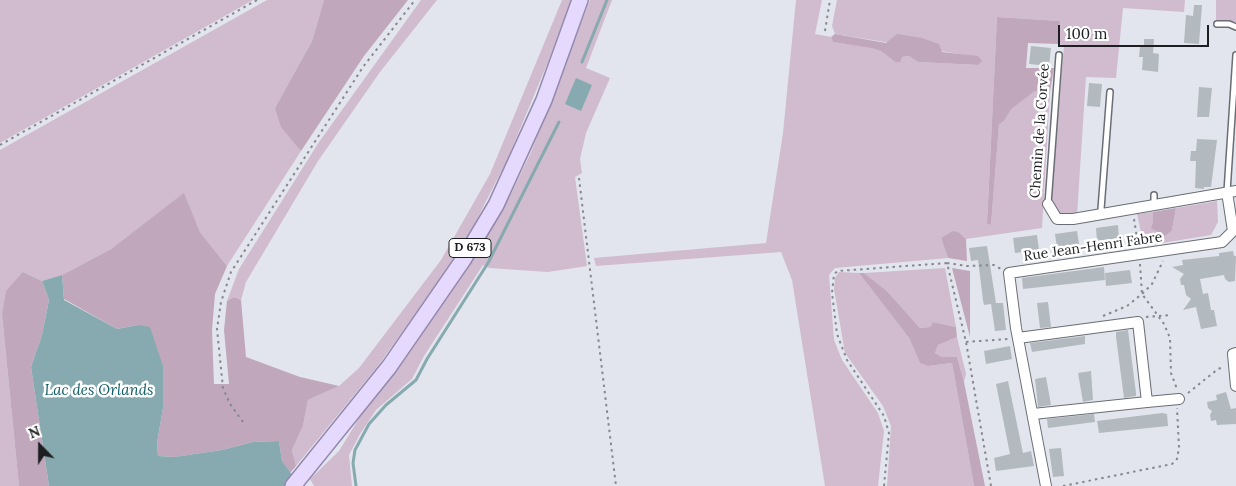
<!DOCTYPE html>
<html>
<head>
<meta charset="utf-8">
<style>
	body { margin:0 }
	#map { position:relative; width:1236px; height:486px; overflow:hidden; background:#e2e5ed; font-family:Lora,serif }
	canvas { display:block }
	.north { position:absolute; left:15px; top:421px; width:50px; height:50px; -webkit-text-stroke:4px #fff; paint-order:stroke; rotate:338deg; font-size:14px; font-weight:700; line-height:20px; text-align:center; color:#1d1e21 }
	.north::after { content:''; display:block; margin:auto; width:18px; height:22px; background:#1d1e21; clip-path:polygon(50% 0,100% 100%,50% 72%,0 100%) }
	.scale { position:absolute; left:1058px; top:25px; width:151px; height:22px; box-sizing:border-box; border:2px solid #1d1e21; border-top:0; padding-left:6px; font-size:15px; line-height:18px; white-space:nowrap; color:#1d1e21; -webkit-text-stroke:4px #fff; paint-order:stroke }
</style>
</head>
<body>
<div id="map">
<canvas width="1236" height="486"></canvas>
<div class="north">N</div>
<div class="scale">100 m</div>
</div>
<script>
const g = document.querySelector('canvas').getContext('2d');
g.lineJoin = 'round';
function paint(path, color) { g.fillStyle = color; g.fill(path, 'evenodd'); }
const poly = rows => new Path2D(rows.map(r => 'M' + r).join(''));
function strokePath(path, color, width, dash) { g.strokeStyle = color; g.lineWidth = width; g.lineCap = dash ? 'butt' : 'round'; g.setLineDash(dash || []); g.stroke(path); }
function write(font, color, halo, rows, align = 'center') {
  g.font = font + ' Lora,serif'; g.lineWidth = 5; g.setLineDash([]); g.textBaseline = 'middle'; g.strokeStyle = halo; g.fillStyle = color; for (const [text, x, y, turn = 0] of rows) {
    g.save(); g.translate(x, y); g.rotate((+turn || 0) * Math.PI / 180); g.textAlign = isNaN(turn) ? turn : align; if (halo) g.strokeText(text, 0, 0); g.fillText(text, 0, 0); g.restore();
  }
}
const green = poly([
	[0,0,253,0,0,143],
	[267,0,324,0,312,41,275,108,301,151,227,266,200,232,184,194,111,249,62,275,42,281,23,272,2,315,19,486,0,486,0,150],
	[421,0,437,0,380,72,318,161,246,282,241,300,234,297,227,301,239,269,319,142],
	[562,0,571,0,548,62,507,160,476,221,440,280,377,367,296,466,292,450,303,426,308,400,339,386,359,368,441,260,490,174],
	[590,0,612,0,586,68,610,78,586,133,580,159,582,173,575,177,587,266,548,272,489,268,483,265,424,356,412,379,376,410,360,434,349,455,352,486,314,486,310,479,339,451,366,407,416,341,468,267,512,192,531,152],
	[796,0,822,0,815,34,831,37,833,42,872,47,881,51,895,62,902,57,909,56,918,62,977,65,978,57,835,34,832,26,837,0,1185,0,1184,12,1123,8,1116,78,1086,77,1077,215,1061,215,1051,201,1064,45,1058,44,1060,21,997,17,987,224,991,225,999,123,1004,121,1010,109,1035,91,1050,92,1042,228,966,239,960,233,941,238,948,258,835,268,829,275,834,340,842,360,878,413,884,431,878,486,825,486,792,280,781,252,596,266,594,258,766,243,783,133],
	[1216,0,1236,0,1236,22,1216,20],
	[1217,201,1218,222,1211,235,1144,246,1137,214,1153,212,1153,223,1172,230,1176,208],
	[945,268,956,327,933,322,930,327,920,328,887,291,864,273],
	[839,272,859,273,909,338,920,363,928,366,952,363,974,486,887,486,891,426,883,406,845,353,834,289,835,278],
	[957,337,966,374,964,382,957,357,942,357,935,353,938,345]
]);
const forest = poly([
	[324,0,408,0,364,56,301,151,281,127,275,108,312,41],
	[997,17,1060,21,1058,44,1028,43,1026,68,1054,68,1050,92,1035,91,1011,109,1004,121,999,124,991,225,987,224],
	[835,34,886,43,897,34,922,38,939,44,942,52,978,56,982,61,978,65,918,62,909,56,902,57,900,62,895,62,881,51,872,48,833,42,831,37],
	[184,193,200,232,227,266,215,294,212,330,214,384,229,384,224,330,227,301,234,297,241,300,246,357,300,377,339,386,308,400,303,426,292,450,296,466,290,473,282,461,279,441,253,442,222,450,174,457,158,456,157,443,163,408,138,325,117,329,64,299,62,275,111,249],
	[1176,208,1172,230,1165,236,1151,228,1153,223,1153,212],
	[953,231,960,233,966,239,967,261,948,258,941,238],
	[952,268,970,271,970,337],
	[23,272,42,281,49,300,42,335,31,367,49,486,19,486,2,315,6,291],
	[859,273,864,273,887,291,920,328,930,327,933,322,956,327,957,337,938,345,935,353,942,357,957,357,964,382,985,486,974,486,952,363,928,366,920,363,909,338]
]);
const water = poly([
	[576,78,592,85,581,111,565,104],
	[62,275,64,300,117,329,138,325,150,327,163,366,163,408,157,443,158,456,174,457,222,450,253,442,279,441,282,461,300,486,49,486,31,367,42,335,49,300,42,281]
]);
const stream = poly([
	[582,62,607,0],
	[356,486,353,463,355,450,369,424,386,405,416,380,427,359,488,263,559,122]
]);
const building = poly([
	[1194,5,1202,5,1199,44,1184,43,1186,15,1193,16],
	[1144,39,1154,39,1153,53,1159,54,1158,72,1142,70,1143,57,1139,57,1140,46,1144,46],
	[1031,46,1051,48,1049,66,1029,64],
	[1089,83,1102,84,1100,107,1087,106],
	[1199,87,1212,88,1209,117,1197,117],
	[1197,139,1217,140,1211,187,1204,187,1204,189,1195,188,1196,161,1190,161,1191,151,1196,151],
	[1118,225,1119,239,1097,241,1096,228],
	[1077,231,1079,244,1057,248,1055,234],
	[1037,235,1039,250,1015,253,1013,238],
	[987,246,996,303,1003,303,1006,330,995,331,991,304,984,305,983,300,978,260,971,261,969,248],
	[1233,251,1234,256,1236,256,1235,281,1229,282,1225,279,1224,275,1200,279,1203,294,1208,293,1211,310,1214,310,1217,326,1201,329,1196,307,1183,310,1191,299,1186,295,1184,285,1181,285,1180,279,1184,274,1172,267,1183,265,1182,260,1219,256,1219,253],
	[1104,267,1105,280,1023,289,1022,278],
	[1130,270,1132,283,1106,286,1105,273],
	[1048,302,1051,327,1040,328,1037,303],
	[1128,330,1136,393,1136,396,1124,398,1116,337,1116,332],
	[1085,336,1085,344,1032,352,1030,343],
	[1010,346,1012,359,986,364,984,351],
	[1091,371,1093,400,1083,402,1078,373],
	[1046,377,1051,405,1038,407,1035,379],
	[1008,381,1023,453,1031,451,1034,466,996,471,994,458,1010,454,996,384],
	[1226,392,1231,409,1236,408,1236,424,1217,425,1216,420,1211,421,1210,415,1212,411,1208,408,1207,402,1217,400,1216,395],
	[1162,413,1167,414,1168,426,1099,433,1097,421],
	[1094,414,1095,422,1048,428,1047,419],
	[1061,448,1064,476,1053,477,1049,449]
]);
const path = poly([
	[825,31,830,0],
	[0,145,257,0],
	[579,178,616,486],
	[1134,219,1138,244],
	[947,263,967,266,994,265,1001,269],
	[1140,264,1142,294,1164,324,1170,338,1171,373,1177,389],
	[1103,316,1127,306,1142,294,1152,284,1163,261],
	[1146,317,1170,315],
	[966,342,1008,339],
	[1188,393,1218,369,1224,367],
	[243,422,230,404,223,388,217,329,221,302,231,272,363,67,415,0],
	[884,486,889,433,884,416,847,360,837,334,832,293,834,274,838,271,947,263,966,342,991,486],
	[1063,486,1172,464,1177,459,1179,448,1177,408]
]);
const lane = poly([
	[1217,24,1229,24,1236,27],
	[1227,192,1236,55],
	[1154,195,1154,205],
	[1048,204,1059,55],
	[1104,213,1101,209,1110,92]
]);
const street = poly([
	[1048,204,1057,219,1073,219,1236,191],
	[1018,338,1138,322,1147,402,1033,414],
	[1236,353,1233,354,1236,386],
	[1147,402,1179,399],
	[1046,486,1016,328,1009,273,1222,242,1233,231,1227,192]
]);
const primary = poly([
	[293,486,389,367,463,260,496,205,544,100,580,0]
]);
const shields = [
	[470,248,42]
];
const shieldNames = [
	["D 673",470,248]
];
const streetNames = [
	["Chemin de la Corvée",1040,131,-86],
	["Rue Jean-Henri Fabre",1093,247,-8]
];
const waterNames = [
	["Lac des Orlands",99,391]
];
paint(green, '#d1bbce');
paint(forest, '#c0a7bc');
paint(water, '#86aaaf');
strokePath(stream, '#86aaaf', 3);
paint(building, '#b2babf');
strokePath(lane, '#6a6d74', 8);
strokePath(street, '#6a6d74', 12);
strokePath(primary, '#9488af', 18);
strokePath(path, '#86888e', 2, [2.5, 4]);
strokePath(lane, '#fff', 5);
strokePath(street, '#fff', 10);
strokePath(primary, '#e5dafd', 15);
for (const [x, y, w] of shields) { const box = new Path2D(); box.roundRect(x - w / 2, y - 9.5, w, 19, 4); g.fillStyle = '#fff'; g.fill(box); strokePath(box, '#1d1e21', 1); }
write('bold 12px', '#1d1e21', null, shieldNames);
write('14px', '#1d1e21', '#fff', streetNames);
write('italic 15px', '#0f5d65', '#fff', waterNames);
</script>
</body>
</html>
